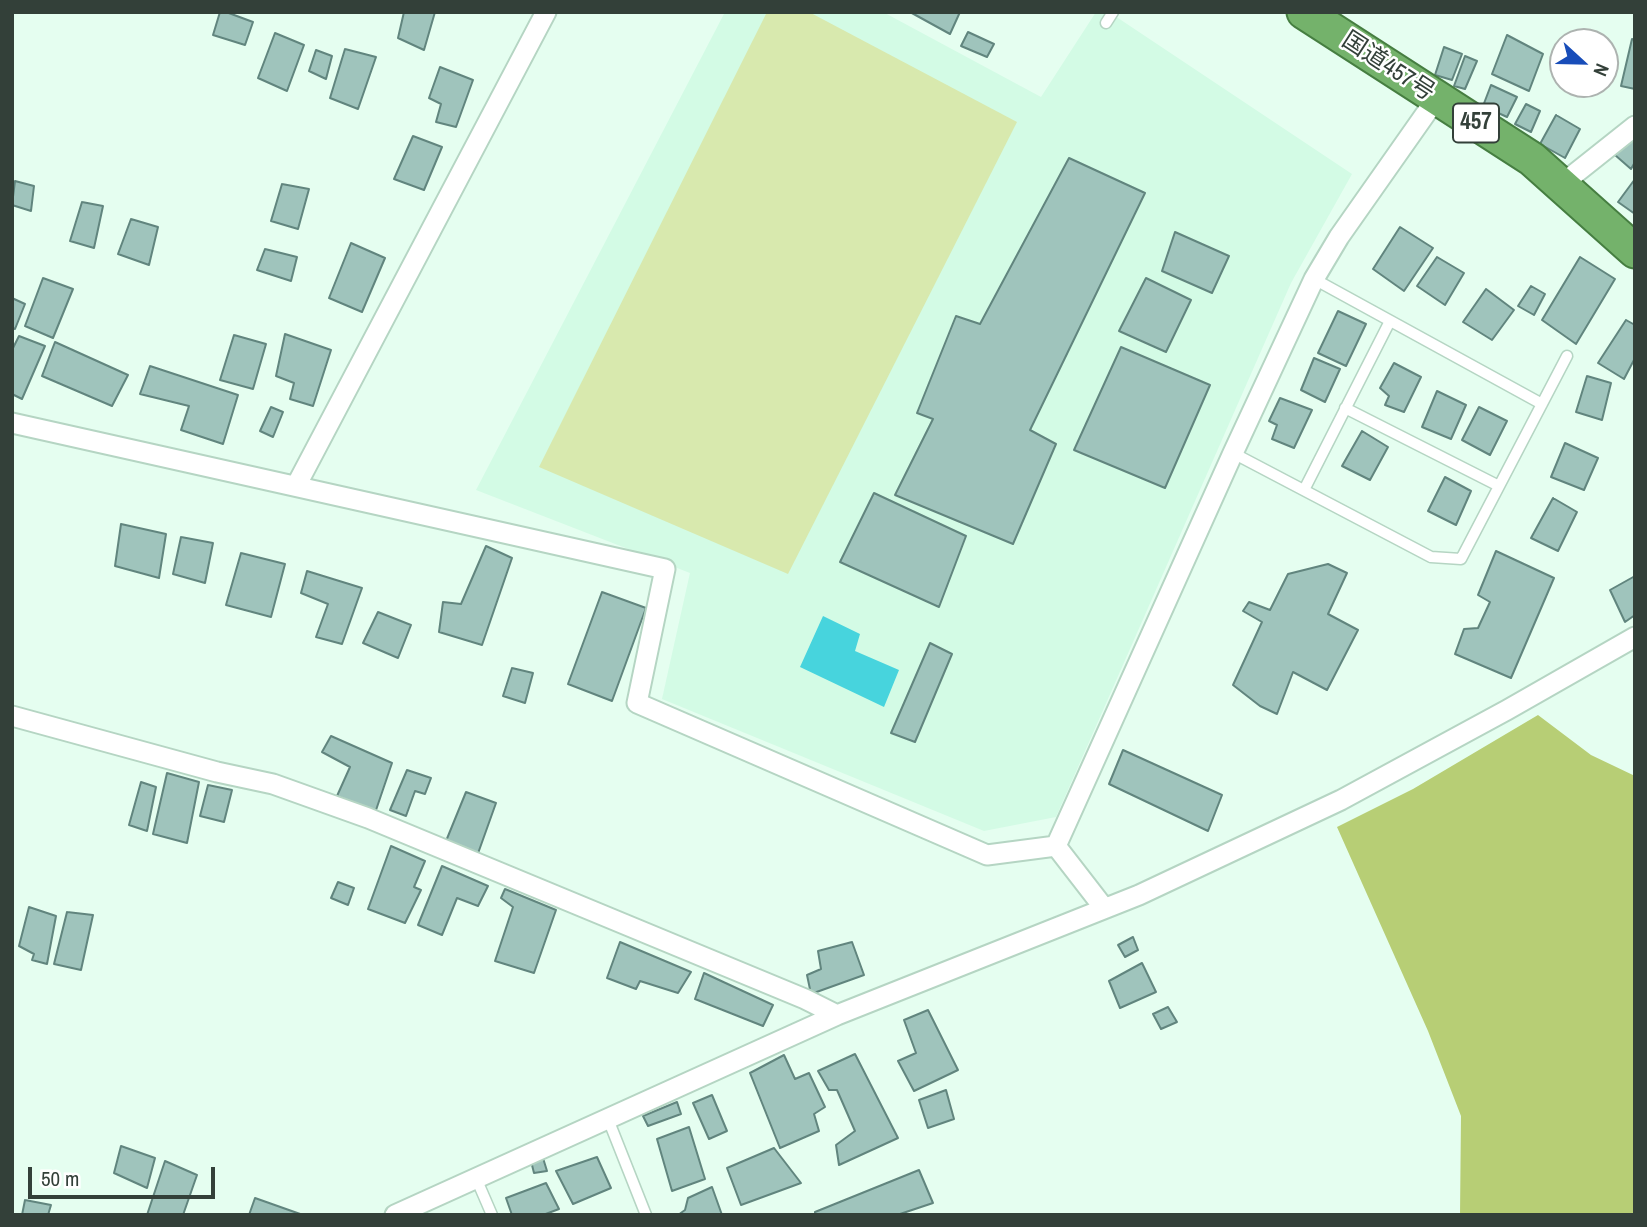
<!DOCTYPE html>
<html>
<head>
<meta charset="utf-8">
<style>
	body { margin:0 }
	#map { position:relative; width:1647px; height:1227px; overflow:hidden; background:#e5fef0; font-family:"Archivo Narrow",sans-serif }
	canvas { display:block }
	.frame { position:absolute; inset:0; border:14px solid #334039; pointer-events:none }
	.north { position:absolute; left:1549px; top:28px; width:70px; height:70px; box-sizing:border-box; background:#fff; border:2px solid #adb3b0; border-radius:50%; rotate:112deg; font-size:19px; font-weight:700; line-height:28px; text-align:center; color:#334039 }
	.north::after { content:''; display:block; margin:auto; width:24px; height:32px; background:#184db9; clip-path:polygon(50% 0,100% 100%,50% 72%,0 100%) }
	.scale { position:absolute; left:28px; top:1167px; width:187px; height:32px; box-sizing:border-box; border:4px solid #334039; border-top:0; padding-left:9px; font-size:21px; line-height:24px; white-space:nowrap; color:#334039; -webkit-text-stroke:5px #fff; paint-order:stroke }
</style>
</head>
<body>
<div id="map">
<canvas width="1647" height="1227"></canvas>
<div class="frame"></div>
<div class="north">N</div>
<div class="scale">50 m</div>
</div>
<script>
const g = document.querySelector('canvas').getContext('2d');
g.lineJoin = 'round';
function paint(path, color) { g.fillStyle = color; g.fill(path, 'evenodd'); }
const poly = rows => new Path2D(rows.map(r => 'M' + r).join(''));
function strokePath(path, color, width, dash) { g.strokeStyle = color; g.lineWidth = width; g.lineCap = dash ? 'butt' : 'round'; g.setLineDash(dash || []); g.stroke(path); }
function write(font, color, halo, rows, align = 'center') {
  g.font = font + ' "Archivo Narrow","Noto Sans JP",sans-serif'; g.lineWidth = 5; g.setLineDash([]); g.textBaseline = 'middle'; g.strokeStyle = halo; g.fillStyle = color; for (const [text, x, y, turn = 0] of rows) {
    g.save(); g.translate(x, y); g.rotate((+turn || 0) * Math.PI / 180); g.textAlign = isNaN(turn) ? turn : align; if (halo) g.strokeText(text, 0, 0); g.fillText(text, 0, 0); g.restore();
  }
}
const built = poly([
	[725,12,883,12,1041,97,1096,12,1109,12,1352,174,1291,283,1056,817,984,831,662,699,690,573,476,490]
]);
const green = poly([
	[767,12,809,12,1017,122,788,574,539,467]
]);
const forest = poly([
	[1538,715,1591,755,1635,776,1635,1215,1460,1215,1461,1116,1428,1031,1337,827,1413,789]
]);
const water = poly([
	[823,616,860,634,855,651,899,670,884,707,800,667]
]);
const building = poly([
	[220,12,226,12,253,22,245,45,213,35,220,12],
	[404,12,435,12,424,50,398,38,404,12],
	[910,12,960,12,950,34,910,12],
	[968,32,994,44,987,57,961,46,968,32],
	[275,33,304,45,287,91,258,78,275,33],
	[1507,35,1543,54,1529,91,1492,74,1507,35],
	[1632,39,1635,40,1635,89,1621,86,1632,39],
	[1444,47,1462,54,1452,80,1435,75,1444,47],
	[345,49,376,57,358,109,330,98,345,49],
	[316,50,332,56,326,79,309,71,316,50],
	[1465,56,1477,61,1465,89,1454,86,1465,56],
	[440,67,473,80,456,127,436,122,441,104,429,98,440,67],
	[1491,85,1517,97,1507,117,1483,106,1491,85],
	[1526,104,1540,111,1531,132,1515,124,1526,104],
	[1556,115,1580,129,1565,158,1540,144,1556,115],
	[413,136,442,147,424,190,394,179,413,136],
	[1629,138,1635,143,1635,162,1631,169,1615,155,1629,138],
	[1069,158,1145,193,1030,430,1056,444,1013,544,895,495,933,419,917,413,956,316,980,324,1069,158],
	[1635,179,1635,214,1618,202,1635,179],
	[15,181,34,186,31,211,12,205,15,181],
	[282,184,309,189,298,229,271,221,282,184],
	[82,202,103,206,94,248,70,241,82,202],
	[131,219,158,227,149,265,118,254,131,219],
	[1400,227,1433,248,1404,291,1373,269,1400,227],
	[1175,232,1229,256,1212,293,1162,271,1175,232],
	[351,243,385,258,362,312,329,298,351,243],
	[265,249,297,257,291,281,257,270,265,249],
	[1437,257,1464,273,1445,305,1417,286,1437,257],
	[1580,257,1615,279,1576,344,1542,320,1580,257],
	[43,278,73,289,53,338,25,326,43,278],
	[1146,278,1191,300,1166,352,1119,331,1146,278],
	[1531,286,1545,294,1534,315,1518,306,1531,286],
	[1486,289,1514,310,1492,340,1463,322,1486,289],
	[12,298,25,304,15,329,12,328,12,298],
	[1338,311,1366,324,1346,366,1318,353,1338,311],
	[1626,320,1635,325,1635,358,1624,379,1598,363,1626,320],
	[285,334,331,350,313,406,290,399,294,383,276,376,285,334],
	[234,335,266,344,253,389,220,380,234,335],
	[19,336,45,346,22,399,12,394,12,350,19,336],
	[55,342,128,375,112,406,42,376,55,342],
	[1121,347,1210,385,1165,488,1074,450,1121,347],
	[1314,358,1340,369,1325,402,1301,390,1314,358],
	[1394,363,1421,377,1404,412,1385,405,1389,396,1380,388,1394,363],
	[150,366,238,395,223,444,181,430,189,406,140,394,150,366],
	[1587,376,1611,383,1602,420,1576,412,1587,376],
	[1437,391,1466,405,1451,439,1422,427,1437,391],
	[1280,398,1312,410,1294,448,1272,439,1277,425,1269,421,1280,398],
	[271,407,283,412,273,437,260,431,271,407],
	[1479,407,1507,421,1490,455,1462,440,1479,407],
	[1362,431,1388,447,1370,480,1342,466,1362,431],
	[1565,443,1598,458,1584,490,1551,477,1565,443],
	[1445,477,1471,491,1456,525,1428,511,1445,477],
	[874,493,966,536,939,607,840,562,874,493],
	[1553,498,1577,512,1558,551,1531,538,1553,498],
	[121,524,166,534,159,578,115,566,121,524],
	[181,537,213,543,205,583,173,574,181,537],
	[486,546,512,558,482,645,439,632,443,602,461,604,486,546],
	[1496,551,1554,578,1511,678,1455,654,1464,629,1478,628,1490,602,1478,595,1496,551],
	[241,553,285,564,271,617,226,605,241,553],
	[1328,564,1347,573,1328,614,1358,630,1327,690,1293,672,1277,714,1260,706,1233,685,1262,622,1243,611,1249,602,1270,610,1288,574,1328,564],
	[307,571,362,588,342,644,316,637,328,604,301,593,307,571],
	[1635,576,1635,615,1625,622,1610,590,1635,576],
	[602,592,646,608,612,701,568,684,602,592],
	[378,612,411,625,398,658,363,643,378,612],
	[930,643,952,654,915,742,891,733,930,643],
	[512,668,533,673,525,703,503,696,512,668],
	[331,736,392,763,375,813,337,796,350,767,322,752,331,736],
	[1123,750,1222,795,1208,831,1109,784,1123,750],
	[407,770,431,778,425,794,415,791,406,816,390,810,407,770],
	[167,773,199,782,187,843,153,834,167,773],
	[141,782,156,787,147,831,129,825,141,782],
	[208,785,232,790,224,822,200,816,208,785],
	[466,792,496,803,476,859,444,846,466,792],
	[391,846,425,861,414,887,421,890,405,923,368,909,391,846],
	[442,866,488,886,478,906,457,898,442,935,418,925,442,866],
	[338,882,354,888,348,905,331,898,338,882],
	[505,889,556,910,534,973,495,961,513,907,501,898,505,889],
	[29,907,56,916,47,964,32,960,34,954,19,946,29,907],
	[67,912,93,915,81,970,54,964,67,912],
	[1133,937,1138,950,1125,957,1118,945,1133,937],
	[620,942,691,972,678,993,640,981,636,989,607,978,620,942],
	[852,942,864,975,811,994,807,975,821,969,818,951,852,942],
	[1142,963,1156,992,1120,1008,1109,981,1142,963],
	[704,973,773,1005,763,1026,695,999,704,973],
	[1168,1007,1177,1022,1161,1029,1153,1014,1168,1007],
	[928,1010,958,1070,914,1091,898,1061,916,1053,904,1020,928,1010],
	[855,1054,898,1138,839,1165,836,1145,855,1131,837,1090,829,1090,818,1071,855,1054],
	[784,1055,795,1079,809,1073,825,1107,814,1114,819,1131,780,1148,750,1073,784,1055],
	[946,1090,954,1119,928,1128,919,1100,946,1090],
	[712,1095,727,1131,709,1139,693,1103,712,1095],
	[677,1102,681,1114,648,1126,643,1116,677,1102],
	[689,1127,705,1179,672,1191,657,1139,689,1127],
	[121,1146,155,1158,147,1188,114,1173,121,1146],
	[774,1148,801,1183,741,1205,727,1168,774,1148],
	[597,1157,611,1188,573,1204,556,1171,597,1157],
	[543,1158,547,1171,534,1173,531,1161,543,1158],
	[165,1161,197,1175,183,1215,147,1215,165,1161],
	[919,1170,933,1203,897,1215,815,1215,815,1212,919,1170],
	[546,1183,559,1209,543,1215,512,1215,506,1198,546,1183],
	[712,1187,722,1215,678,1215,685,1210,688,1198,712,1187],
	[255,1198,303,1215,249,1215,255,1198],
	[25,1200,51,1205,48,1215,22,1215,25,1200]
]);
const service = poly([
	[1106,23,1113,12],
	[1314,279,1542,404],
	[1345,408,1499,486],
	[1233,453,1431,557,1461,559,1567,356],
	[1304,490,1390,321],
	[608,1119,646,1215],
	[476,1178,492,1215]
]);
const minor = poly([
	[1562,184,1635,126],
	[12,423,665,569,637,703,987,855,1056,846],
	[296,486,546,12],
	[12,716,217,772,273,784,368,818,805,999,837,1015],
	[1104,908,1056,846,1233,453,1314,279,1339,237,1436,99],
	[395,1215,837,1015,1139,895,1341,800,1507,710,1635,637]
]);
const trunk = poly([
	[1304,12,1532,159,1635,251]
]);
const shields = [
	[1476,123,46]
];
const shieldNames = [
	["457",1476,123]
];
const streetNames = [
	["国道457号",1388,67,33]
];
paint(built, '#d3fbe5');
paint(green, '#d8e9ae');
paint(forest, '#b7ce75');
paint(water, '#47d4dd');
paint(building, '#9fc4bc');
strokePath(building, '#61857e', 2);
strokePath(service, '#b5d5c3', 13);
strokePath(minor, '#b5d5c3', 23);
strokePath(trunk, '#467e41', 37);
strokePath(service, '#fff', 10);
strokePath(minor, '#fff', 19);
strokePath(trunk, '#74b26b', 33);
for (const [x, y, w] of shields) { const box = new Path2D(); box.roundRect(x - w / 2, y - 19.5, w, 39, 5); g.fillStyle = '#fff'; g.fill(box); strokePath(box, '#334039', 2); }
write('bold 23px', '#334039', null, shieldNames);
write('24px', '#334039', '#fff', streetNames);
</script>
</body>
</html>
